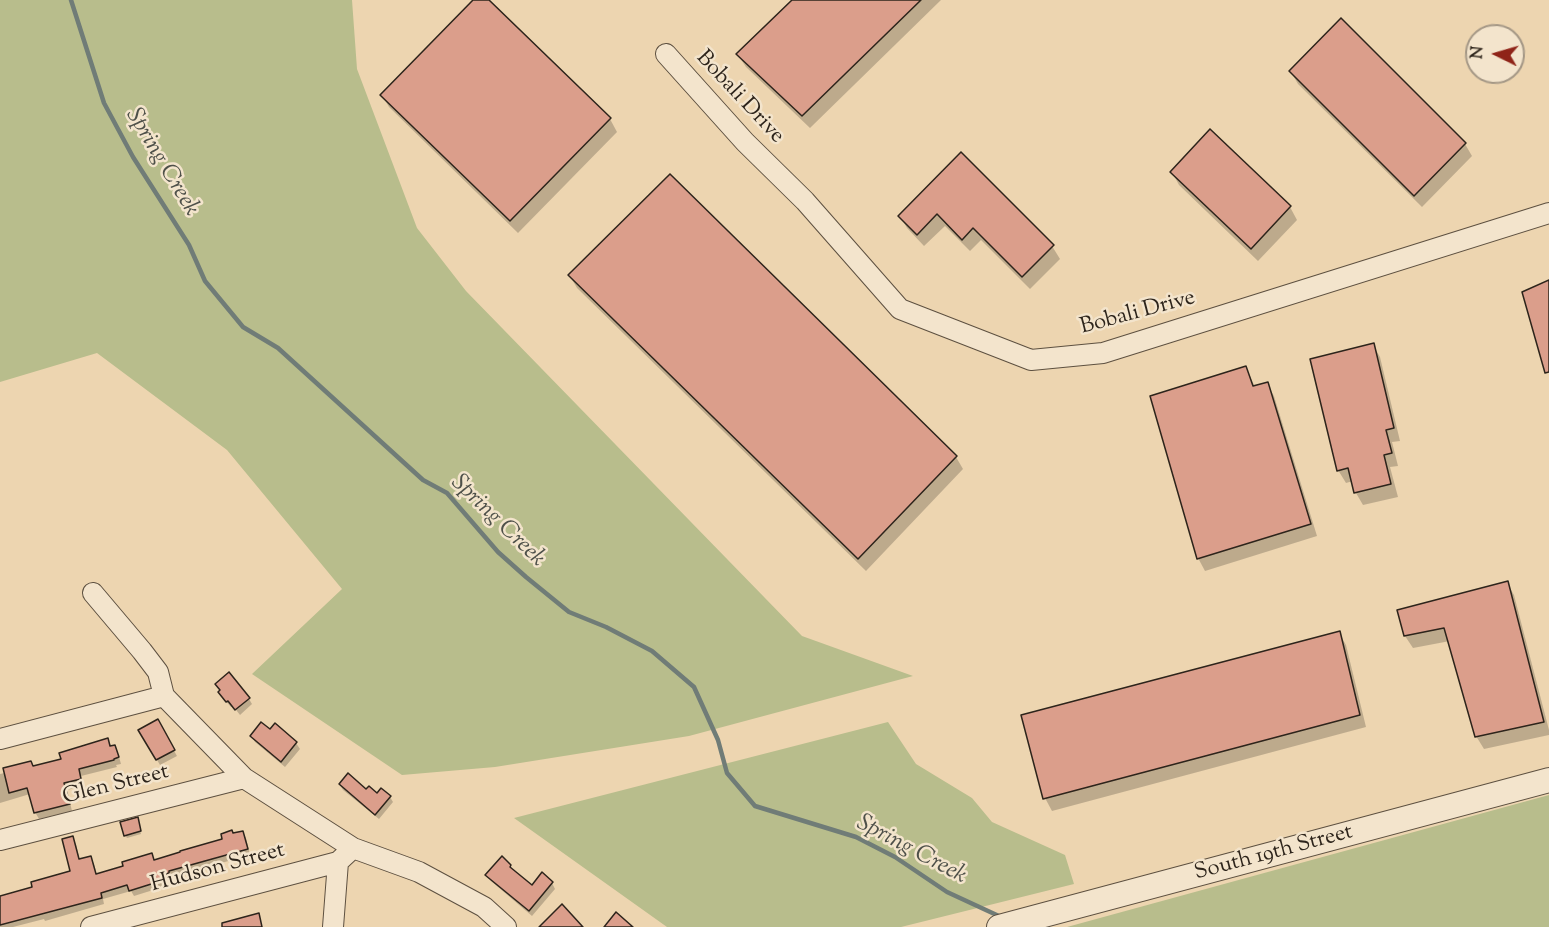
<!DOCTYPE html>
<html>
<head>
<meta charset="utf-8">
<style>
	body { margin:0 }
	#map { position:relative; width:1549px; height:927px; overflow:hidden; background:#edd5b0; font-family:"Sorts Mill Goudy",serif }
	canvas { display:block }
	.north { position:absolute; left:1465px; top:24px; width:60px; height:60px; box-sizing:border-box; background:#f3e4cc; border:2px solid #a49785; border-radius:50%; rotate:275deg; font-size:16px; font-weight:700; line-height:24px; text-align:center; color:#2d241b }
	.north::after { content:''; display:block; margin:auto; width:21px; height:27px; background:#8f2418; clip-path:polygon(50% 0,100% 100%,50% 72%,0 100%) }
</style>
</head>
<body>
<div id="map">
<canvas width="1549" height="927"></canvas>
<div class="north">N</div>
</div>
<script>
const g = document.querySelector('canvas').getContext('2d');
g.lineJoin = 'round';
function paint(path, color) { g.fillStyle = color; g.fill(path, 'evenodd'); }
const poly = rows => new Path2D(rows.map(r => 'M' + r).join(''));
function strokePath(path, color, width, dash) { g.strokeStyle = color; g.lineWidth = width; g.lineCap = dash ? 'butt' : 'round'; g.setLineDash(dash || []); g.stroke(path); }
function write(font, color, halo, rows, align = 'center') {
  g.font = font + ' "Sorts Mill Goudy",serif'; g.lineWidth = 5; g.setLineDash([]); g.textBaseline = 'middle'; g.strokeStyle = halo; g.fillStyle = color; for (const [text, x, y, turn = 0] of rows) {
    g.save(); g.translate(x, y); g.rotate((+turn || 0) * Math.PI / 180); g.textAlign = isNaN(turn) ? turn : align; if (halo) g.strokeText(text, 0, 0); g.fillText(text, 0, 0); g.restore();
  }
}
const green = poly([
	[0,0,352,0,357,69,417,228,466,291,802,636,913,676,689,736,495,767,402,775,252,674,342,589,227,450,97,353,0,382],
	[888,722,916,764,972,798,992,822,1065,855,1074,884,901,927,667,927,514,818],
	[1549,795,1549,927,1067,927]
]);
const shadow = poly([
	[475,0,487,0,610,119,617,132,518,233,389,107,382,95],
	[794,0,941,0,810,128,746,67,738,55],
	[1291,72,1465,144,1472,156,1422,207,1298,84],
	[1210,131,1290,207,1297,220,1258,261,1179,185,1172,172],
	[961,154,1052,246,1060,259,1030,289,981,240,970,251,945,226,924,246,907,228,900,216],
	[570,276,956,457,963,469,866,571,577,288],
	[1373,345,1380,357,1400,441,1392,442,1398,466,1390,467,1398,497,1363,505,1356,493,1353,481,1346,483,1338,470],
	[1246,368,1255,387,1267,384,1274,396,1317,536,1205,571,1198,558],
	[1507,583,1514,595,1549,730,1549,735,1484,749,1476,736,1450,641,1413,648,1405,636,1399,611],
	[1339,633,1346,645,1366,727,1052,811,1045,798],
	[223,698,249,699,252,704,240,715,233,706,231,707],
	[157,721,177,756,160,765,140,731],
	[270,731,296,743,300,749,285,767,255,742,251,736],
	[108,740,112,747,115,747,118,753,121,764,116,765,117,767,81,776,84,786,67,790,72,811,39,819,35,812,30,794,0,803,0,774,63,760],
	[340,785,390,797,393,802,379,819,343,790],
	[138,821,141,834,127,838,125,835],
	[243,832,246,838,250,855,171,877,172,879,165,881,166,886,134,896,131,891,103,899,104,904,45,921,44,919,13,927,0,927,0,897,34,888,72,872,72,838,76,844,80,861,91,858,94,864,97,875,125,867,151,855,155,861,224,840,233,835],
	[510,866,513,872,532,887,552,883,555,889,532,916,491,881,487,875]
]);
const stream = poly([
	[71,0,104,103,133,157,189,245,205,281,243,327,278,348,423,480,447,493,498,552,526,577,569,612,606,627,652,651,694,687,718,740,727,773,755,806,856,837,895,857,947,892,1001,917]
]);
const building = poly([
	[473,0,489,0,611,118,510,221,380,95,473,0],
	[792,0,921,0,802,116,736,54,792,0],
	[1341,18,1466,143,1414,196,1289,71,1341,18],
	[1210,129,1291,206,1251,249,1170,172,1210,129],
	[961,152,1054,245,1022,277,973,228,962,240,937,214,917,235,898,216,961,152],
	[670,174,957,456,858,559,568,275,670,174],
	[1549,280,1549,372,1545,373,1522,292,1549,280],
	[1374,343,1394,428,1386,430,1392,453,1384,455,1391,484,1354,493,1348,468,1337,471,1310,359,1374,343],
	[1246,366,1253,386,1268,382,1311,524,1197,559,1150,396,1246,366],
	[1508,581,1544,722,1475,737,1444,628,1404,636,1397,610,1508,581],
	[1340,631,1360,715,1043,799,1021,715,1340,631],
	[229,672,250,698,235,710,228,701,226,702,218,692,220,690,215,684,229,672],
	[158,719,175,750,156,760,138,730,158,719],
	[261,722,270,729,275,723,297,742,281,762,250,736,261,722],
	[108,738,110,746,115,745,119,757,114,759,114,760,79,769,81,779,64,783,70,804,34,813,27,788,9,793,3,768,31,761,33,766,61,759,59,753,108,738],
	[348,773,366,789,369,786,377,793,381,788,391,796,375,815,339,784,348,773],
	[138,817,141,831,124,836,120,822,138,817],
	[232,830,233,833,243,831,248,849,169,871,169,873,163,875,164,880,129,891,127,885,101,893,102,898,0,925,0,896,32,887,31,882,70,871,62,839,73,836,79,859,91,856,96,874,123,866,122,862,152,853,154,860,180,852,180,851,222,839,221,834,232,830],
	[502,856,511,865,510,867,532,885,542,872,553,882,529,911,485,875,502,856],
	[562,904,583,927,539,927,562,904],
	[616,912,633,927,604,927,616,912],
	[259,913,262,927,222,927,222,923,259,913]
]);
const minor = poly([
	[666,54,745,142,805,201,900,309,1031,360,1103,353,1549,213],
	[93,593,142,651,158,672,164,696,244,778,353,848,419,872,484,907,506,927],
	[0,739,164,696],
	[0,840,244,778],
	[91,927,338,862,353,848],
	[333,927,338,862]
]);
const tertiary = poly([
	[999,927,1549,780]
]);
const streetNames = [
	["Bobali Drive",739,98,47],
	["Bobali Drive",1138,314,-15],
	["Glen Street",116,786,-14],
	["South 19th Street",1274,854,-15],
	["Hudson Street",218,869,-15]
];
const waterNames = [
	["Spring Creek",161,163,59],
	["Spring Creek",497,522,44],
	["Spring Creek",911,851,28]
];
paint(green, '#b8bd8c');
paint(shadow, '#0003');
strokePath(stream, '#707c77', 4.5);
paint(building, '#db9e8b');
strokePath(building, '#2d241b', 1.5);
strokePath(minor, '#5d5040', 22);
strokePath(tertiary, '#5d5040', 26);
strokePath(minor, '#f3e4cc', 20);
strokePath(tertiary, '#f3e4cc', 24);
write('22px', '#2d241b', '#f3e4cc', streetNames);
write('italic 24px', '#4e5049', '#f3e4cc', waterNames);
</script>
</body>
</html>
